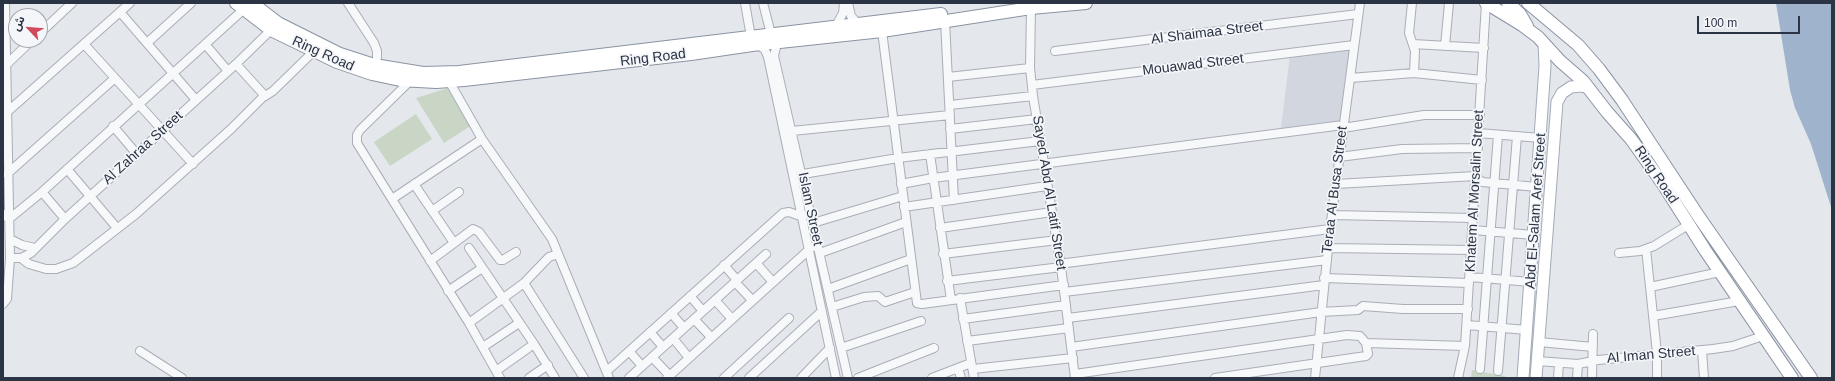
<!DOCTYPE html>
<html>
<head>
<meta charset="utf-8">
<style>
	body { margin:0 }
	#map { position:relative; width:1835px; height:381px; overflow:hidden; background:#e4e7ec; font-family:Helvetica,"Noto Sans Arabic",sans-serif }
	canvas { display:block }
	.frame { position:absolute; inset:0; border:4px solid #2b3445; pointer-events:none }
	.north { position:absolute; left:8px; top:8px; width:40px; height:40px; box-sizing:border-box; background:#f4f6f9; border:1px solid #a4a8b1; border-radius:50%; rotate:296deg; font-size:11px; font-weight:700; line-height:16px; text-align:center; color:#2b3445 }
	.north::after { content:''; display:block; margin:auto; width:14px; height:18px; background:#d1495b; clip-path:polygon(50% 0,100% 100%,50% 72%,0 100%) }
	.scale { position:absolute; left:1697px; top:16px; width:103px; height:18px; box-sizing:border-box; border:2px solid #2b3445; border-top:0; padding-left:5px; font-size:12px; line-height:14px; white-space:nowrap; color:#2b3445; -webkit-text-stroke:3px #f4f6f9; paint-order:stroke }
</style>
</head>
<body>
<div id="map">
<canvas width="1835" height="381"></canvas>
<div class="frame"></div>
<div class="north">ش</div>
<div class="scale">100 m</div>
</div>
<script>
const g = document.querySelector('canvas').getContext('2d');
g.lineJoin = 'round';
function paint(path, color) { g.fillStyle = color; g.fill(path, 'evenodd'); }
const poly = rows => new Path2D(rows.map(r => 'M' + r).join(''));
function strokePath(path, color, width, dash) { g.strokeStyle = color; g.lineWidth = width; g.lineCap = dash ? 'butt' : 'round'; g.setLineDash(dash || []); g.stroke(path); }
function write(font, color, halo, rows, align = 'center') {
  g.font = font + ' Helvetica,sans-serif'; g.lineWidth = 3.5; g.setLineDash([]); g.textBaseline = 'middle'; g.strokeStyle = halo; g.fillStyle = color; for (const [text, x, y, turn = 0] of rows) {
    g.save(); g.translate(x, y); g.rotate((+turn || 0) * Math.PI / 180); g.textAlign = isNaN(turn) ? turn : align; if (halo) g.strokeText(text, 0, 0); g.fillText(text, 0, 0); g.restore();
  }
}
const built = poly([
	[1354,46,1343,120,1281,128,1290,55]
]);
const green = poly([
	[448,88,472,125,444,143,416,98],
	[416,114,432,139,390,166,374,142],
	[1472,370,1505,376,1505,378,1471,378]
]);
const water = poly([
	[1776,3,1832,3,1832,210,1811,144,1795,108,1790,90]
]);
const minor = poly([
	[348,3,374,43,377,51,377,58,374,65],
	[745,3,751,37],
	[763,3,771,34],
	[848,3,851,16,858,24],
	[1412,3,1409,33,1415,51,1414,73],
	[1031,8,1030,68,1033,96,1061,267,1075,378],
	[120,12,196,100],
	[945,21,954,200],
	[836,26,843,13,844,3],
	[882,31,917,303,922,304,1064,285],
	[40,33,72,3],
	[780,42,776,47,774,56,848,378],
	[147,43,191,3],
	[84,44,193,164],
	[205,44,228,71],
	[758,44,765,50,768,57,836,378],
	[1413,44,1484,48],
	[1445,46,1449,3],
	[1055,51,1358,14],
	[236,64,265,96],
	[6,65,32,40],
	[948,77,1030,68],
	[1350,78,1414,73,1482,80],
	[411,80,360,130,357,135,357,143,469,323,500,378],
	[449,81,482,139,552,239,609,378],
	[1032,85,1354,45],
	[950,105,1033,96],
	[6,113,130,3],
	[113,126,136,153],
	[1343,128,1424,115,1480,115],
	[950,129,1037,119],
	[792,131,950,115],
	[1478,133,1541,138],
	[930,154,951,300],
	[1339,157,1402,149,1478,148],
	[67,169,117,228],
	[7,174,115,78],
	[803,174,898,158,1040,141],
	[414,184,454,243],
	[901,184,933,178,1343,125],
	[1336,184,1475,176,1482,182,1537,187],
	[42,192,65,219],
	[392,199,482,139],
	[904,207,1047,186],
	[432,211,459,192],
	[3,214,9,219,42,192,244,9],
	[1332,215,1473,218],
	[813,223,903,196],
	[940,228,1052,212],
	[1473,230,1534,235],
	[10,239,22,245,35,248],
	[469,248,534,344,555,378],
	[1328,248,1472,250],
	[1646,249,1657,353,1657,378],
	[820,253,906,222],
	[1619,253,1640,251,1654,246,1688,225],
	[943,254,1057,240],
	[10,258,21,258,31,253,65,219,236,64,271,30],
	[21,258,29,264,46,269,56,269,73,263,136,214,231,129,262,98,273,91,313,52],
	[430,261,473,229,479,232,500,260,503,260,516,252],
	[756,263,772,281],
	[1059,264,1330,229],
	[724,265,737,280],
	[1470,277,1531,282],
	[1324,278,1469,283],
	[947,281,1061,267],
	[735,282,752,300],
	[524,283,584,378],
	[1650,287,1720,272],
	[828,289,911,259],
	[448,291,482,268],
	[1064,292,1327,260],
	[690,296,703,311],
	[960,298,974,378],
	[715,300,732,319],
	[3,304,7,299,10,258,5,3],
	[832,307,864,297,878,296,885,302,915,292],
	[671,313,684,328],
	[1653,316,1739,301],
	[1068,318,1324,285],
	[694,319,711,337],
	[963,319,1066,305],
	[469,323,524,283,549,257,558,254],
	[1467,325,1527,330],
	[650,332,663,347],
	[673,338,689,358],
	[967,341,1069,328],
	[1539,342,1593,347],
	[1366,343,1465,346],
	[483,347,519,323],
	[1071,347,1321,312,1358,310,1363,306,1403,309,1468,309],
	[841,348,921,321],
	[1702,350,1704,378],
	[140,351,182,378],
	[629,351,642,366],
	[652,357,670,376],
	[1537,361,1578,364,1598,360,1713,349,1733,346,1763,336],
	[958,368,961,378],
	[973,369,1073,358],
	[1480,369,1498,135],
	[496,371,534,344],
	[607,371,783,213,789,212,803,217],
	[1498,371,1517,136],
	[1075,374,1347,335,1360,336,1366,343,1368,354,1366,356,1215,378],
	[529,378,548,365],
	[629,378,766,254],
	[667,378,812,247],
	[724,378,789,318],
	[749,378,821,312],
	[801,378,830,348],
	[858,378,934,348],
	[932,378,971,363],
	[1315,378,1330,229,1360,3],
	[1458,378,1465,346,1486,3],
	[1558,378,1559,363],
	[1577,378,1578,364],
	[1592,378,1593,334]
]);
const major = poly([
	[1523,378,1545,66,1544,43],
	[1536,378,1557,102,1562,93,1571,87,1581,86,1589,88]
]);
const highway = poly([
	[236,3,271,30,337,62,372,74,400,80,436,82,464,80,691,54,752,45,882,31,1031,8,1086,3],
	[252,3,278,23,340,54,374,65,423,73,459,72,941,14],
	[1486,3,1522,25,1538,37,1560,61,1583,81,1607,112,1631,139,1663,184,1705,250,1792,378],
	[1508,3,1520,14,1527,26],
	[1528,3,1578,45,1599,69,1622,100,1699,217,1811,378]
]);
const streetNames = [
	["Al Shaimaa Street",1207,33,-7],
	["Ring Road",323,54,24],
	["Ring Road",653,58,-7],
	["Mouawad Street",1193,65,-7],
	["Al Zahraa Street",143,148,-42],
	["Ring Road",1656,175,56],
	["Teraa Al Busa Street",1335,190,-83],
	["Khatem Al Morsalin Street",1475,191,-87],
	["Sayed Abd Al Latif Street",1049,193,81],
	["Islam Street",810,209,78],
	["Abd El-Salam Aref Street",1536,211,-86],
	["Al Iman Street",1651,355,-5]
];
paint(built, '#d2d6de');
paint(green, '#c9d6c5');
paint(water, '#9fb4cc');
strokePath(minor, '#a9aeb7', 10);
strokePath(major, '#a3abb8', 13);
strokePath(highway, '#8b94a3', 14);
strokePath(minor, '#f7f8fa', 8);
strokePath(major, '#fff', 11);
strokePath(highway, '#fff', 12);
write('14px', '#2b3445', '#f4f6f9', streetNames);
</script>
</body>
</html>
